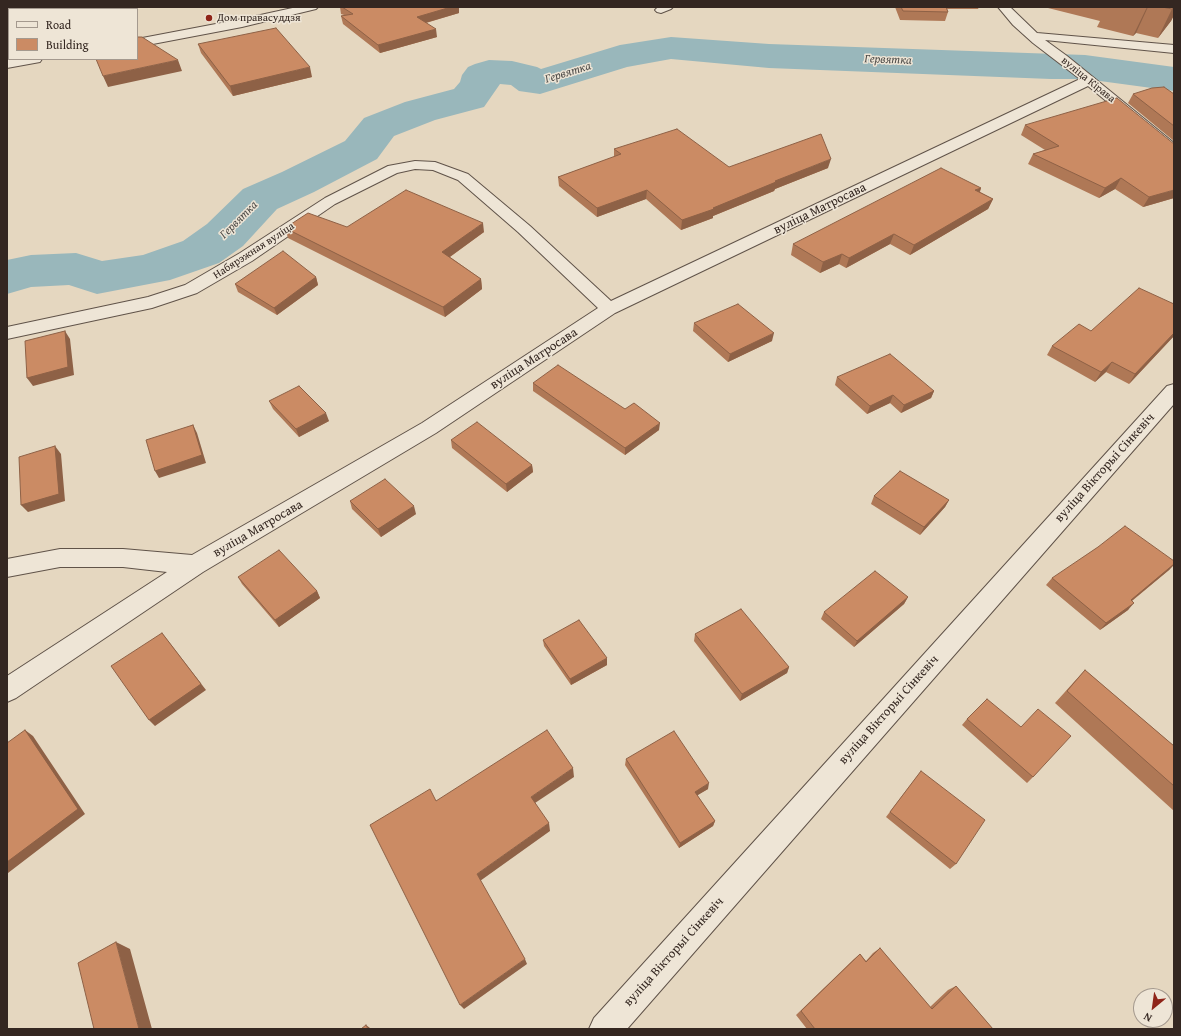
<!DOCTYPE html>
<html>
<head>
<meta charset="utf-8">
<style>
	body { margin:0 }
	#map { position:relative; width:1181px; height:1036px; overflow:hidden; background:#e5d7c0; font-family:"Gentium Book Plus",serif }
	canvas { display:block }
	.frame { position:absolute; inset:0; border:8px solid #342721; pointer-events:none }
	.legend { position:absolute; left:8px; top:8px; width:130px; height:52px; box-sizing:border-box; background:#eee5d6; border:1px solid #a4998e; margin:0; padding:5px 7px; list-style:none; font-size:12px; color:#342721 }
	.legend li { display:flex; align-items:center; gap:8px; height:20px }
	.legend b { width:20px; border:1px solid #a4998e }
	.north { position:absolute; left:1133px; top:988px; width:40px; height:40px; box-sizing:border-box; background:#eee5d6; border:1px solid #a4998e; border-radius:50%; rotate:209deg; font-size:11px; font-weight:700; line-height:16px; text-align:center; color:#342721 }
	.north::after { content:''; display:block; margin:auto; width:14px; height:18px; background:#8f2418; clip-path:polygon(50% 0,100% 100%,50% 72%,0 100%) }
</style>
</head>
<body>
<div id="map">
<canvas width="1181" height="1036"></canvas>
<div class="frame"></div>
<ul class="legend">
<li><b style="height:5px;background:#eee5d6"></b>Road</li>
<li><b style="height:11px;background:#cb8b64"></b>Building</li>
</ul>
<div class="north">N</div>
</div>
<script>
const g = document.querySelector('canvas').getContext('2d');
g.lineJoin = 'round';
const poly = rows => new Path2D(rows.map(r => 'M' + r).join(''));
function paint(path, color) { g.fillStyle = color; g.fill(path, 'evenodd'); }
function strokePath(path, color, width, dash) { g.strokeStyle = color; g.lineWidth = width; g.lineCap = dash ? 'butt' : 'round'; g.setLineDash(dash || []); g.stroke(path); }
function write(font, color, halo, rows, align = 'center') {
  g.font = font + ' "Gentium Book Plus",serif'; g.lineWidth = 3; g.setLineDash([]); g.textBaseline = 'middle'; g.strokeStyle = halo; g.fillStyle = color; for (const [text, x, y, turn = 0] of rows) {
    g.save(); g.translate(x, y); g.rotate((+turn || 0) * Math.PI / 180); g.textAlign = isNaN(turn) ? turn : align; if (halo) g.strokeText(text, 0, 0); g.fillText(text, 0, 0); g.restore();
  }
}
const river = poly([
	[671,37,769,44,1085,55,1174,67,1174,91,1085,79,1051,79,769,68,671,59,627,67,540,94,519,91,511,85,500,84,484,107,435,120,394,136,377,159,314,192,277,209,243,246,219,263,170,280,97,294,69,285,31,287,7,294,7,260,31,255,76,253,102,261,143,255,183,241,207,224,243,189,282,172,345,141,364,118,405,102,454,89,460,82,462,75,468,67,475,64,489,60,512,61,537,67,541,69,620,45,671,37]
]);
const minor = poly([
	[103,7,115,7,117,9,105,9,103,7],
	[297,7,318,7,316,9,242,27,137,47,137,39,242,19,297,7],
	[658,7,673,7,671,9,661,13,657,12,655,10,658,7],
	[998,7,1010,7,1037,33,1174,45,1174,53,1045,40,1067,56,1174,143,1174,154,1169,153,1088,86,615,313,436,433,203,572,16,698,7,702,7,676,167,572,123,567,60,567,7,577,7,559,60,549,123,549,192,555,422,423,598,308,518,232,458,180,433,170,415,169,397,173,335,204,252,261,197,293,152,308,7,339,7,327,148,297,185,285,240,253,325,198,388,166,415,161,435,162,468,174,530,226,611,301,1080,79,1033,43,1013,25,998,7],
	[14,59,42,59,40,62,7,68,7,60,14,59],
	[1174,384,1174,404,627,1029,589,1029,594,1018,1167,386,1174,384]
]);
const wall = poly([
	[340,7,459,7,459,13,426,23,437,37,380,53,343,24,341,16,344,15,341,14],
	[895,7,979,7,978,9,947,9,948,12,945,21,900,20],
	[1044,7,1174,7,1174,15,1171,21,1158,38,1136,33,1133,36,1097,27,1100,21],
	[198,44,312,77,233,96,201,53],
	[1133,94,1174,94,1174,141,1128,103],
	[1025,125,1174,198,1143,207,1115,189,1099,198,1028,164,1033,154,1045,150,1021,135],
	[614,149,729,167,828,168,775,189,774,191,713,216,713,218,681,230,646,199,597,217,559,186,558,177,614,157],
	[981,188,980,192,993,199,988,209,910,255,890,244,846,268,839,264,820,273,791,255,793,244],
	[347,227,484,232,450,257,481,279,482,289,445,317,288,238,285,228],
	[316,277,318,285,277,315,238,292,235,284],
	[1174,304,1174,336,1129,384,1106,372,1095,382,1047,355,1052,346,1091,331],
	[694,323,772,341,728,362,693,331],
	[837,377,934,391,931,398,901,413,890,403,867,414,835,385],
	[533,383,625,409,659,430,625,455,533,391],
	[269,401,329,421,299,437,273,409],
	[451,440,532,465,533,472,507,492,452,448],
	[874,496,949,500,945,507,920,535,871,504],
	[350,501,416,514,381,537,352,509],
	[1174,561,1174,565,1169,570,1132,601,1128,610,1100,630,1046,585,1052,578],
	[238,577,317,591,320,598,279,627,242,584],
	[908,597,904,604,854,647,821,619,824,612],
	[695,634,789,667,787,673,740,701,694,641],
	[543,640,607,665,571,685,544,646],
	[1085,670,1174,746,1174,811,1055,703,1073,683],
	[967,719,1021,727,1033,777,1027,783,962,725],
	[626,759,708,789,697,795,715,821,713,826,679,848,625,765],
	[921,771,956,864,950,869,886,817],
	[880,948,930,1007,948,990,956,986,993,1029,807,1029,796,1015,854,959,860,954,866,961,873,953]
]);
const shadedWall = poly([
	[41,7,44,7,45,9,41,9],
	[451,7,459,7,459,13,418,25,417,17],
	[1147,7,1148,7,1136,33,1133,36],
	[1174,7,1174,15,1171,21,1158,38,1172,9],
	[436,29,437,37,380,53,378,45],
	[9,32,9,54,7,55,7,33],
	[178,60,182,71,108,87,103,76],
	[310,67,312,77,233,96,230,86],
	[831,159,828,168,775,189,774,191,713,216,713,218,681,230,682,220,775,181],
	[1121,178,1115,189,1099,198,1105,188],
	[981,188,977,198,975,190],
	[647,190,646,199,597,217,597,208],
	[1174,190,1174,198,1143,207,1149,197],
	[993,199,988,209,910,255,914,245],
	[483,223,484,232,444,261,442,252],
	[894,234,890,244,846,268,849,258],
	[842,254,839,264,820,273,823,262],
	[316,277,318,285,277,315,274,308],
	[481,279,482,289,445,317,443,307],
	[65,331,70,339,74,375,33,386,27,378],
	[774,333,772,341,728,362,730,354],
	[1174,333,1174,336,1129,384,1135,374],
	[1112,362,1106,372,1095,382,1101,372],
	[934,391,931,398,901,413,904,405],
	[893,395,890,403,867,414,870,406],
	[326,413,329,421,299,437,296,429],
	[660,423,659,430,625,455,625,448],
	[193,425,197,433,206,463,159,478,155,471],
	[55,446,61,454,65,501,28,512,21,505],
	[532,465,533,472,507,492,506,484],
	[949,500,945,507,920,535,924,527],
	[414,506,416,514,381,537,378,529],
	[1174,564,1169,570,1124,607,1131,600],
	[317,591,320,598,279,627,275,620],
	[908,597,904,604,854,647,857,641],
	[1134,603,1128,610,1100,630,1106,623],
	[162,633,206,690,155,726,149,720],
	[607,658,607,665,571,685,570,679],
	[789,667,787,673,740,701,742,694],
	[25,730,33,736,85,814,8,873,7,872,7,862],
	[573,768,574,777,532,805,531,797],
	[709,783,708,789,693,798,695,792],
	[715,821,713,826,679,848,680,843],
	[549,823,550,831,480,881,477,874],
	[116,942,130,949,152,1029,139,1029],
	[525,959,527,964,464,1009,460,1005],
	[366,1025,370,1028,370,1029,368,1029]
]);
const building = poly([
	[7,7,41,7,41,9,9,9,9,32,7,33,7,7],
	[74,7,97,7,100,9,75,9,74,7],
	[342,7,451,7,417,17,436,29,378,45,341,16,353,14,342,7],
	[901,7,946,7,948,12,903,11,901,7],
	[1162,7,1174,7,1172,9,1162,7],
	[276,28,310,67,230,86,198,44,276,28],
	[137,37,142,37,178,60,103,76,96,59,137,59,137,37],
	[1164,87,1174,94,1174,126,1133,94,1152,88,1164,87],
	[1117,98,1174,144,1174,190,1149,197,1121,178,1105,188,1033,154,1059,146,1025,125,1117,98],
	[677,129,729,167,821,134,831,159,775,181,776,182,713,208,714,209,682,220,647,190,597,208,558,177,621,154,614,149,677,129],
	[941,168,981,188,975,190,993,199,914,245,894,234,849,258,842,254,823,262,793,244,941,168],
	[406,190,483,223,442,252,481,279,443,307,285,228,308,213,347,227,406,190],
	[283,251,316,277,274,308,235,284,283,251],
	[1139,288,1174,304,1174,333,1135,374,1112,362,1101,372,1052,346,1079,324,1091,331,1139,288],
	[738,304,774,333,730,354,694,323,738,304],
	[65,331,68,367,27,378,25,341,65,331],
	[890,354,934,391,904,405,893,395,870,406,837,377,890,354],
	[558,365,625,409,634,403,660,423,625,448,533,383,558,365],
	[299,386,326,413,296,429,269,401,299,386],
	[477,422,532,465,506,484,451,440,477,422],
	[193,425,202,455,155,471,146,440,193,425],
	[55,446,59,494,21,505,19,457,55,446],
	[900,471,949,500,924,527,874,496,900,471],
	[385,479,414,506,378,529,350,501,385,479],
	[1125,526,1174,561,1174,564,1131,600,1134,603,1106,623,1052,578,1098,547,1125,526],
	[279,550,317,591,275,620,238,577,279,550],
	[875,571,908,597,857,641,824,612,875,571],
	[741,609,789,667,742,694,695,634,741,609],
	[579,620,607,658,570,679,543,640,579,620],
	[162,633,201,684,149,720,111,666,162,633],
	[1085,670,1174,746,1174,786,1067,691,1085,670],
	[987,699,1021,727,1038,709,1071,736,1033,777,967,719,987,699],
	[25,730,78,809,7,862,7,743,25,730],
	[547,730,573,768,531,797,549,823,477,874,525,959,460,1005,370,825,430,789,436,801,547,730],
	[674,731,709,783,695,792,715,821,680,843,626,759,674,731],
	[921,771,985,820,956,864,890,812,921,771],
	[116,942,139,1029,94,1029,78,963,116,942],
	[880,948,932,1009,956,986,993,1029,815,1029,801,1011,860,954,866,962,880,948],
	[366,1025,368,1029,361,1029,366,1025]
]);
const markers = [
	[209,18,4,"#8f2418"]
];
const farPoinames = [
	["Дом правасуддзя",217,18]
];
const farStreetnames = [
	["вуліца Кірава",1088,80,39],
	["Набярэжная вуліца",254,251,-33]
];
const farWaternames = [
	["Гервятка",888,60,2],
	["Гервятка",568,73,-17],
	["Гервятка",239,220,-45]
];
const streetNames = [
	["вуліца Матросава",820,209,-26],
	["вуліца Матросава",534,359,-33],
	["вуліца Вікторыі Сінкевіч",1105,468,-48],
	["вуліца Матросава",258,529,-30],
	["вуліца Вікторыі Сінкевіч",889,710,-48],
	["вуліца Вікторыі Сінкевіч",674,952,-48]
];
paint(river, '#99b7bb');
strokePath(minor, '#605349', 2);
paint(minor, '#eee5d6');
paint(wall, '#af7856');
paint(shadedWall, '#8e6146');
paint(building, '#cb8b64');
strokePath(building, '#8e6146', 1);
for (const [x, y, r, color] of markers) { const dot = new Path2D(); dot.arc(x, y, r, 0, 2 * Math.PI); g.fillStyle = color; g.fill(dot); strokePath(dot, '#eee5d6', 1.5); }
write('11px', '#342721', '#eee5d6', farPoinames, 'left');
write('11px', '#342721', '#eee5d6', farStreetnames);
write('italic 12px', '#4d4b48', '#eee5d6', farWaternames);
write('13px', '#342721', '#eee5d6', streetNames);
</script>
</body>
</html>
